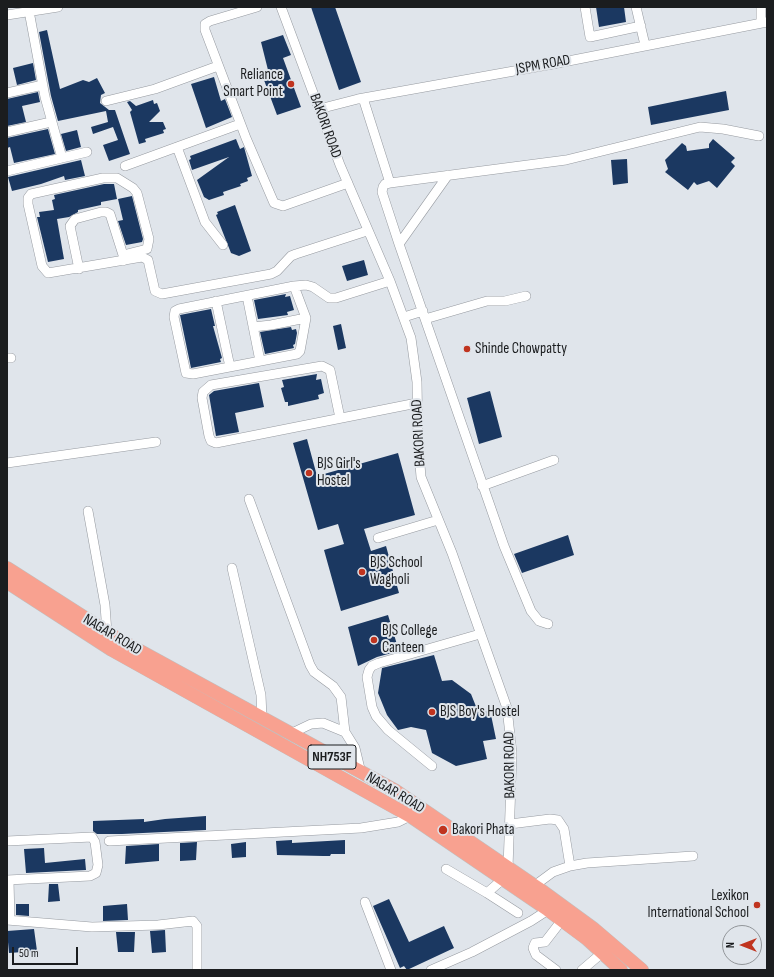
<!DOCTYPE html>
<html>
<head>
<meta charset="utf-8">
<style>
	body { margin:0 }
	#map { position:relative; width:774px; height:977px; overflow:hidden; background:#e0e5eb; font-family:"Sofia Sans Condensed",sans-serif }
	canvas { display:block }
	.frame { position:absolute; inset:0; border:8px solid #1b1d1f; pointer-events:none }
	.north { position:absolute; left:722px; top:925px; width:40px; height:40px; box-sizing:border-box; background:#e0e5eb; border:1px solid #919599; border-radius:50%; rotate:270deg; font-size:11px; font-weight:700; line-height:16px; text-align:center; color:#1b1d1f }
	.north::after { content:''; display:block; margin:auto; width:14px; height:18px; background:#c0341f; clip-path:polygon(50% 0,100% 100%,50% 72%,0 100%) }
	.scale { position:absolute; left:12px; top:947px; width:66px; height:18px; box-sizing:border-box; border:2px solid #1b1d1f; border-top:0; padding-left:5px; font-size:12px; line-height:14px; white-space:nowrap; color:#1b1d1f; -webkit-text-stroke:3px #e0e5eb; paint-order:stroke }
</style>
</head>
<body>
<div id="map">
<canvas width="774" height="977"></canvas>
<div class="frame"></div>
<div class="north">N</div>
<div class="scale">50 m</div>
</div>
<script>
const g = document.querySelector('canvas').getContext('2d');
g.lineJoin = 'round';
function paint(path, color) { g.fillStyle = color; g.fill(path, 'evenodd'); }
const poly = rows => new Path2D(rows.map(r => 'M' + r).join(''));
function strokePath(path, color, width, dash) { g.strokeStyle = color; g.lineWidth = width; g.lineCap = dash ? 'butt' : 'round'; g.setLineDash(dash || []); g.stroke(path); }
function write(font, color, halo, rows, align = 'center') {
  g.font = font + ' "Sofia Sans Condensed",sans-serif'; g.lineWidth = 4; g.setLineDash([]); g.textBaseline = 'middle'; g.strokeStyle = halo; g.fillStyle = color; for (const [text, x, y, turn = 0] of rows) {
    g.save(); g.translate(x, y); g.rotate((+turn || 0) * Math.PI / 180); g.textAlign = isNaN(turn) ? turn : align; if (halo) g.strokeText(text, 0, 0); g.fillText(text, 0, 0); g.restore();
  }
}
const building = poly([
	[311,7,335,7,361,82,339,90],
	[596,7,624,7,626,22,599,27],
	[47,30,60,89,83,80,89,82,97,78,105,93,101,95,100,103,109,110,115,110,130,154,109,161,103,145,118,140,113,127,93,134,91,127,108,122,106,111,58,121,51,96,39,32],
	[283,35,291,55,283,58,301,107,277,115,261,72,268,70,261,42],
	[33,63,36,80,17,85,13,68],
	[214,77,221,101,225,99,232,117,206,128,191,84],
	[726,91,729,110,651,125,648,107],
	[38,92,40,102,22,106,26,122,7,126,7,99],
	[153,100,154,104,157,103,160,111,149,122,163,122,166,129,163,130,164,133,145,139,146,142,139,144,130,112,132,110,127,102,130,101,136,106],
	[48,129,55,154,14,163,10,147,7,148,7,138],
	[77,130,81,147,66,151,61,134],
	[236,139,240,149,244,147,252,176,247,178,248,181,240,184,241,186,223,192,224,195,209,200,204,197,197,180,229,157,192,170,189,160,191,159,190,156],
	[713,139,735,158,731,162,735,166,717,188,709,181,697,185,694,182,688,190,665,172,668,169,665,160,682,143,686,146,687,151,709,148,709,144],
	[627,159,628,183,613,185,611,160],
	[81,160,85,176,65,180,64,176,41,184,12,191,8,177],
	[104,184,114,184,117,199,101,202,101,205,78,210,78,212,69,217,57,219,64,259,48,262,37,217,40,217,39,212,54,210,52,200,55,199,54,195],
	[132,196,143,239,142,242,126,245,118,221,123,220,118,199],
	[235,205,251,251,239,256,231,253,216,215,218,214,217,212],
	[364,260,368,275,347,281,342,266],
	[286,294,285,297,290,296,294,310,287,312,288,315,258,319,254,300],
	[211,309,215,326,213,326,222,358,220,359,221,362,191,368,180,315],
	[341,324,346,348,338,350,333,326],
	[291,327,292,330,296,329,297,333,295,344,293,345,294,348,265,354,260,332],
	[317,374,316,380,321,379,324,393,318,395,319,399,288,406,288,402,285,402,281,388,284,387,282,380],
	[259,383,264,407,235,413,239,432,216,436,209,395,214,391],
	[490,391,502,437,479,444,467,398],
	[307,439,317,476,398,453,415,515,364,529,371,551,386,546,399,593,341,611,324,550,344,544,338,524,318,530,293,443],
	[568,535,574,555,522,573,514,554],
	[388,615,399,651,377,657,358,666,348,627],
	[434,655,442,681,452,680,471,694,479,714,490,710,496,739,483,741,487,759,456,766,432,753,426,730,411,727,398,730,387,715,378,693,382,668],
	[206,816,206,830,122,834,97,834,93,831,93,821,144,819,144,822,165,819],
	[292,840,292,843,345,840,345,854,331,854,330,856,323,856,277,855,276,841],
	[197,842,196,860,180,861,180,843],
	[246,842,246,857,232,858,231,844],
	[159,844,159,861,125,864,126,846],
	[44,848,45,863,85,859,86,870,26,873,24,849],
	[49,884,58,884,60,901,48,902],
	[389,899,409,942,444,926,454,948,407,970,404,966,400,968,373,906],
	[16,904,29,904,29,916,16,915],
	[127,904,128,920,103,921,103,906],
	[34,929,37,951,9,953,7,931],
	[165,930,166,952,152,953,150,931],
	[116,932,135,932,134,952,118,952]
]);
const minor = poly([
	[257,7,210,21,205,24,205,30,246,138,274,203,283,206,348,183],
	[281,7,340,165,390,281,411,338,417,382,418,440,421,477,452,553,507,708,512,753,508,868,503,879,487,893,446,869],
	[585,7,590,37,641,26],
	[636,7,645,45],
	[761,7,761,22],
	[29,11,45,97,62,158],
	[7,15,58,7],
	[7,93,43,85],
	[363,98,390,183],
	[106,101,155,89,218,66],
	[319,109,358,99,553,64,767,22],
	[7,132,51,122],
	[177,147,205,222,223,245],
	[125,166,240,124],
	[7,171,87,152],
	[399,244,448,175],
	[123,255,147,249,149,239,137,193,133,188,117,178,103,178,31,194,28,198,28,204,42,266,48,273,142,257,148,260,155,291,162,294,271,274,277,271,291,256,296,254,367,231],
	[79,269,70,226,75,219,101,212,106,212,110,214,123,255,123,261],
	[294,286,306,318,300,351,297,354,193,374,186,373,174,317,175,311,179,309,294,286,306,285,313,287,329,298,336,298,390,281],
	[247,296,260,361],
	[216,301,230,367],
	[404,317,423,311],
	[425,319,487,301,505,301,526,296],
	[253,327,271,325,306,318],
	[7,358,11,358],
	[340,418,330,370,322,366,211,385,203,392,202,398,209,436,211,441,216,443,417,403],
	[7,463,156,442],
	[482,486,554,460],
	[249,499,310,665,314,672,333,686,341,697,345,732,355,748,361,773],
	[88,511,105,605,107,633],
	[378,538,438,520],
	[232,568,261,695,262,718],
	[548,624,539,621,531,611,504,546,399,244,382,192,383,187,385,184,390,183,566,160,700,127,723,129,759,136],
	[290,734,311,724,323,723,345,732],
	[432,766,388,730,376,716,372,707,367,677,369,670,372,666,379,663,480,634],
	[510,824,550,819,558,820,564,829,570,866],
	[7,841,92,837,95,842,98,865,96,873,90,876,7,880],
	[109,841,361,828,398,822,410,816],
	[9,880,10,920],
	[534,886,553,872,570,866,587,863,693,856],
	[487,893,518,913],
	[365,902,391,970],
	[7,920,92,927,158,925,193,921,197,926,197,970],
	[431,970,472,952,531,921,548,910],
	[556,970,536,955,533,948,535,943,545,942,562,920],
	[582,970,602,953]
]);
const highway = poly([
	[7,568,118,639,396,791,538,888,594,929,642,970],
	[7,582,112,650,410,816,548,910,587,939,621,970]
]);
const markers = [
	[291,84,4,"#c0341f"],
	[467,349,4,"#c0341f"],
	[309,473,4,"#c0341f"],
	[362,572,4,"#c0341f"],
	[374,640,4,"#c0341f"],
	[432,712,4,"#c0341f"],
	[443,830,5,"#c0341f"],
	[757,905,4,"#c0341f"]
];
const shields = [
	[332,757,48]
];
const shieldNames = [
	["NH753F",332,757]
];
const streetNames = [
	["JSPM ROAD",543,65,-10],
	["BAKORI ROAD",325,126,70],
	["BAKORI ROAD",419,433,-93],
	["NAGAR ROAD",112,635,31],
	["BAKORI ROAD",510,765,-91],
	["NAGAR ROAD",395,793,31]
];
const poiNames = [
	["Reliance",283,75,"right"],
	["Smart Point",283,92,"right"],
	["Shinde Chowpatty",475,349],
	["BJS Girl's",317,464],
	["Hostel",317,481],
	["BJS School",370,563],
	["Wagholi",370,580],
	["BJS College",382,631],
	["Canteen",382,648],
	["BJS Boy's Hostel",440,712],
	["Bakori Phata",452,830],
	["Lexikon",749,896,"right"],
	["International School",749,913,"right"]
];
paint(building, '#1b3861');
strokePath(minor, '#969aa0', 10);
strokePath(highway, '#bfc0c0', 14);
strokePath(minor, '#fff', 9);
strokePath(highway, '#f8a190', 13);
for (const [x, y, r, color] of markers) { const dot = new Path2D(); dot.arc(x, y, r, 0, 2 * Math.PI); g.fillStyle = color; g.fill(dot); strokePath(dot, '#e0e5eb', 1.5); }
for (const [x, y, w] of shields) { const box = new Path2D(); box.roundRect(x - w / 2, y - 12, w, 24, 3); g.fillStyle = '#e0e5eb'; g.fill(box); strokePath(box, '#1b1d1f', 1); }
write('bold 14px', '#1b1d1f', null, shieldNames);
write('15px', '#1b1d1f', '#e0e5eb', streetNames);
write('15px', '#1b1d1f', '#e0e5eb', poiNames, 'left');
</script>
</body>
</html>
